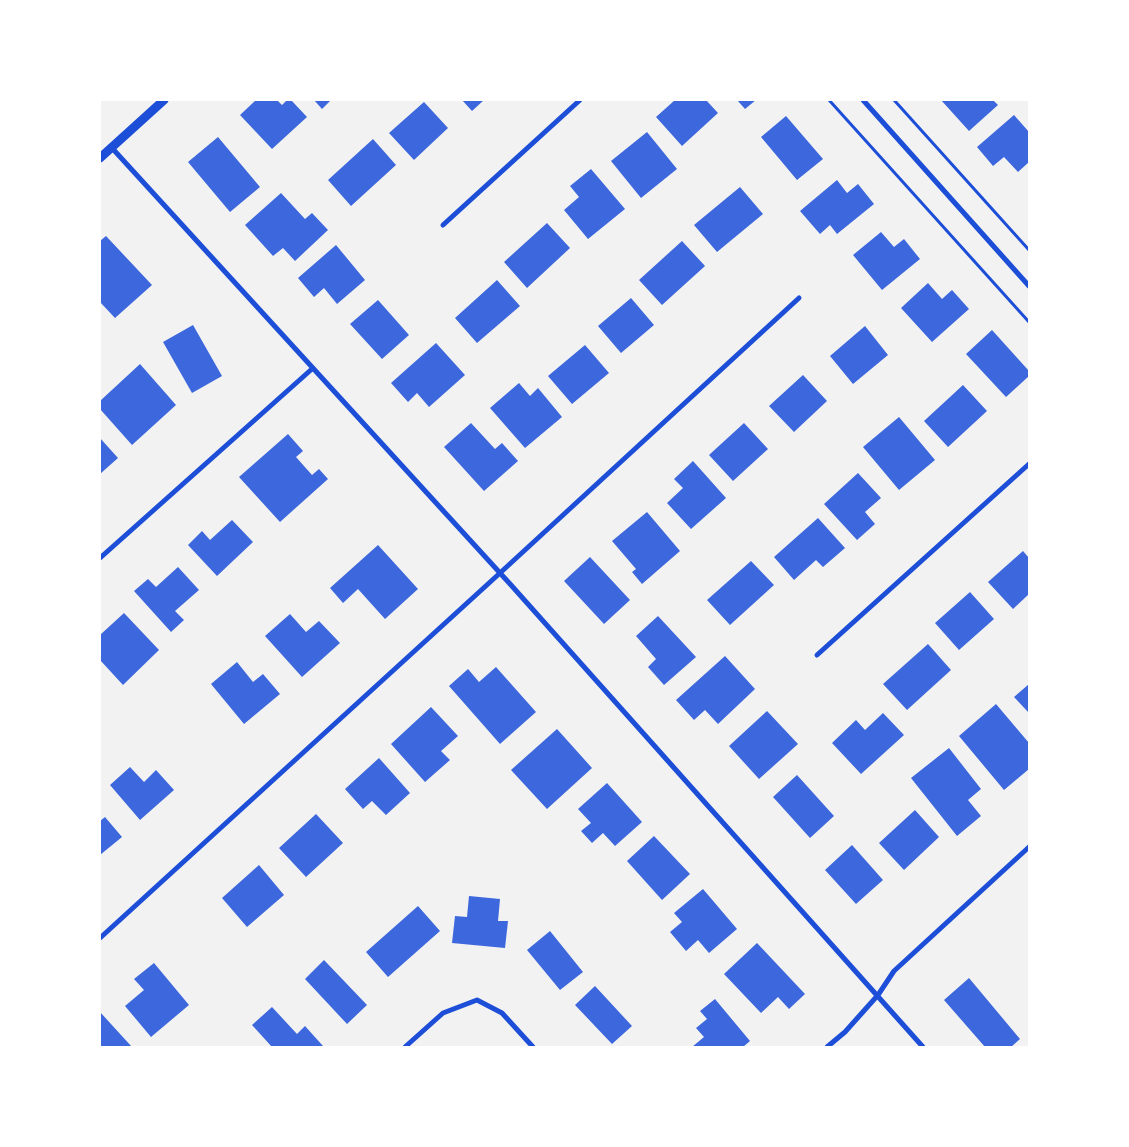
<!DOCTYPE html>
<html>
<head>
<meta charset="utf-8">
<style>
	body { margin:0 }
	#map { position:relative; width:1129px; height:1147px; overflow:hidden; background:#f2f2f2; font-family:Helvetica,sans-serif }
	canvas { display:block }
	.frame { position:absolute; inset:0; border:101px solid #fff; pointer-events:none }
</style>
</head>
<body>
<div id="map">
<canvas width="1129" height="1147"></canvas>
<div class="frame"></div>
</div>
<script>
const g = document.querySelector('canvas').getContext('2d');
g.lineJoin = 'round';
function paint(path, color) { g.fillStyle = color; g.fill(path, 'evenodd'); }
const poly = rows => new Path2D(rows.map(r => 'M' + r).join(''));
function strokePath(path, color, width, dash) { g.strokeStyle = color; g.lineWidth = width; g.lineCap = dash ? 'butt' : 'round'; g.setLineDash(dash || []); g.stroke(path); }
const building = poly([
	[256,100,277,100,282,105,287,100,291,100,307,117,272,149,240,115],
	[314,100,331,100,322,109],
	[462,100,484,100,472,111],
	[675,100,706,100,718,113,682,146,656,117],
	[737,100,756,100,745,109],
	[941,100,993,100,998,105,969,131],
	[424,102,448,128,414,160,389,133],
	[1014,115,1029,132,1029,162,1018,172,1004,157,993,166,977,147],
	[786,116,823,159,797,180,761,137],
	[647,132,677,169,641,198,611,161],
	[218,137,260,187,230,212,188,162],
	[373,139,396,165,351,206,328,180],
	[591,169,625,209,588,239,564,210,579,197,570,186],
	[837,180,847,193,858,184,874,204,837,234,830,225,820,234,800,211],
	[740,187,763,214,717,252,694,225],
	[281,193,305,219,312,213,328,230,295,261,283,248,273,256,245,225],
	[547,223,570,248,527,288,504,262],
	[881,232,894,247,904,239,920,259,882,290,853,255],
	[106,236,152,285,115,318,100,302,100,241],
	[682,241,705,266,662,305,639,280],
	[336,245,365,280,337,304,324,288,314,297,298,278],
	[497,280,520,306,477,343,455,318],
	[928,283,942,299,952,290,969,309,932,342,901,308],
	[631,298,654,325,621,353,598,326],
	[378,300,409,335,382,359,350,324],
	[193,325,222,376,192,393,163,342],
	[865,326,888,355,853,384,830,356],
	[992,330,1029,371,1029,376,1006,397,966,354],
	[436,343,465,375,429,407,417,393,408,402,391,383],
	[585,345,609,373,572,404,548,376],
	[140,364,176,405,132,445,100,409,100,401],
	[803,375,827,401,794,432,769,406],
	[519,383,530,396,538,388,562,417,525,448,490,408],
	[963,385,987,411,948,447,924,421],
	[899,417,935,460,899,490,863,447],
	[471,423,495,449,502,443,518,461,484,491,444,447],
	[744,423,768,449,733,481,709,455],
	[288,434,303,451,296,457,312,475,319,469,328,479,280,522,239,477],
	[100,438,118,458,100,474],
	[693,461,726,498,691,529,667,503,683,488,674,479],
	[858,473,881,498,865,512,875,524,857,540,824,504],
	[647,512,680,551,642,584,632,572,636,569,612,541],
	[818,518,845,548,823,567,816,560,794,580,774,557],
	[232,520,253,542,217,576,188,545,202,531,210,540],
	[378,545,418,589,385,619,358,589,343,603,330,588],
	[1023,551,1029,558,1029,594,1013,609,988,582],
	[590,557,630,600,604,624,564,581],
	[751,561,774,585,730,625,707,600],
	[178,567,199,590,175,611,184,620,171,632,134,591,148,579,156,587],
	[970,592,994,619,959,650,935,623],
	[124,613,159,650,123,685,100,660,100,635],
	[290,614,306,632,319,621,340,643,302,677,265,636],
	[658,616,696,657,664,685,648,667,656,659,636,636],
	[928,644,951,670,907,710,883,684],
	[725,656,755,689,718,724,705,710,694,720,676,700],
	[237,662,253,682,263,674,280,694,244,724,211,684],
	[496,667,536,712,500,744,449,686,468,669,479,682],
	[1029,684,1029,713,1014,697],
	[996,704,1029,743,1029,769,1004,790,959,736],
	[431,707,458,736,441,751,450,760,425,782,391,744],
	[767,711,798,744,759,779,729,746],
	[883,713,904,735,861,774,832,743,856,720,865,730],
	[557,729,592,768,547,809,511,770],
	[949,748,981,789,968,800,981,816,957,836,911,778],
	[379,758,410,793,386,815,372,801,363,809,345,789],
	[130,767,144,782,156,770,174,790,140,820,110,785],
	[797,775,834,816,810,838,773,797],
	[607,783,642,822,615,846,603,833,592,843,581,831,591,823,578,809],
	[915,810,939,837,904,870,879,843],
	[316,814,343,843,306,877,279,848],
	[105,817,122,837,100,855,100,821],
	[654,836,690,874,662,900,627,861],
	[852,845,883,880,856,904,825,870],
	[259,865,284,895,247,927,222,898],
	[703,889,737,929,709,953,698,940,686,951,670,932,682,922,674,913],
	[469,896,500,899,498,921,508,921,505,948,452,943,455,916,467,917],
	[418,906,440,931,388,977,366,952],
	[550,931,583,972,560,990,527,950],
	[757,943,805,994,789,1009,778,997,761,1013,724,974],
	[324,960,367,1005,347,1024,305,979],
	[154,963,189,1005,151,1037,125,1006,144,990,134,979],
	[969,978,1020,1039,1011,1047,985,1047,944,1000],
	[595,986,632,1026,612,1044,575,1005],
	[715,999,750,1041,743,1047,692,1047,704,1037,696,1028,707,1019,700,1011],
	[272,1007,297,1034,305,1026,323,1046,321,1047,272,1047,252,1025],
	[100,1012,132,1047,100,1047]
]);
const path = poly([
	[829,100,1029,322],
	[894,100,1029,250]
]);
const minor = poly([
	[863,100,1029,286],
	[112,148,511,585,923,1047],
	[443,225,580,100],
	[100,558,313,368],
	[817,655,1029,464],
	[100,938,500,573,799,298],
	[405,1047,443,1013,477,1000,502,1013,533,1047],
	[827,1047,845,1032,878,995,894,971,1029,847]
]);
const tertiary = poly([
	[100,158,164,100]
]);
paint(building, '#3d67dc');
strokePath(path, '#1d4ed8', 3);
strokePath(minor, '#1d4ed8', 5);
strokePath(tertiary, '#1d4ed8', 9);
</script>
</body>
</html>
